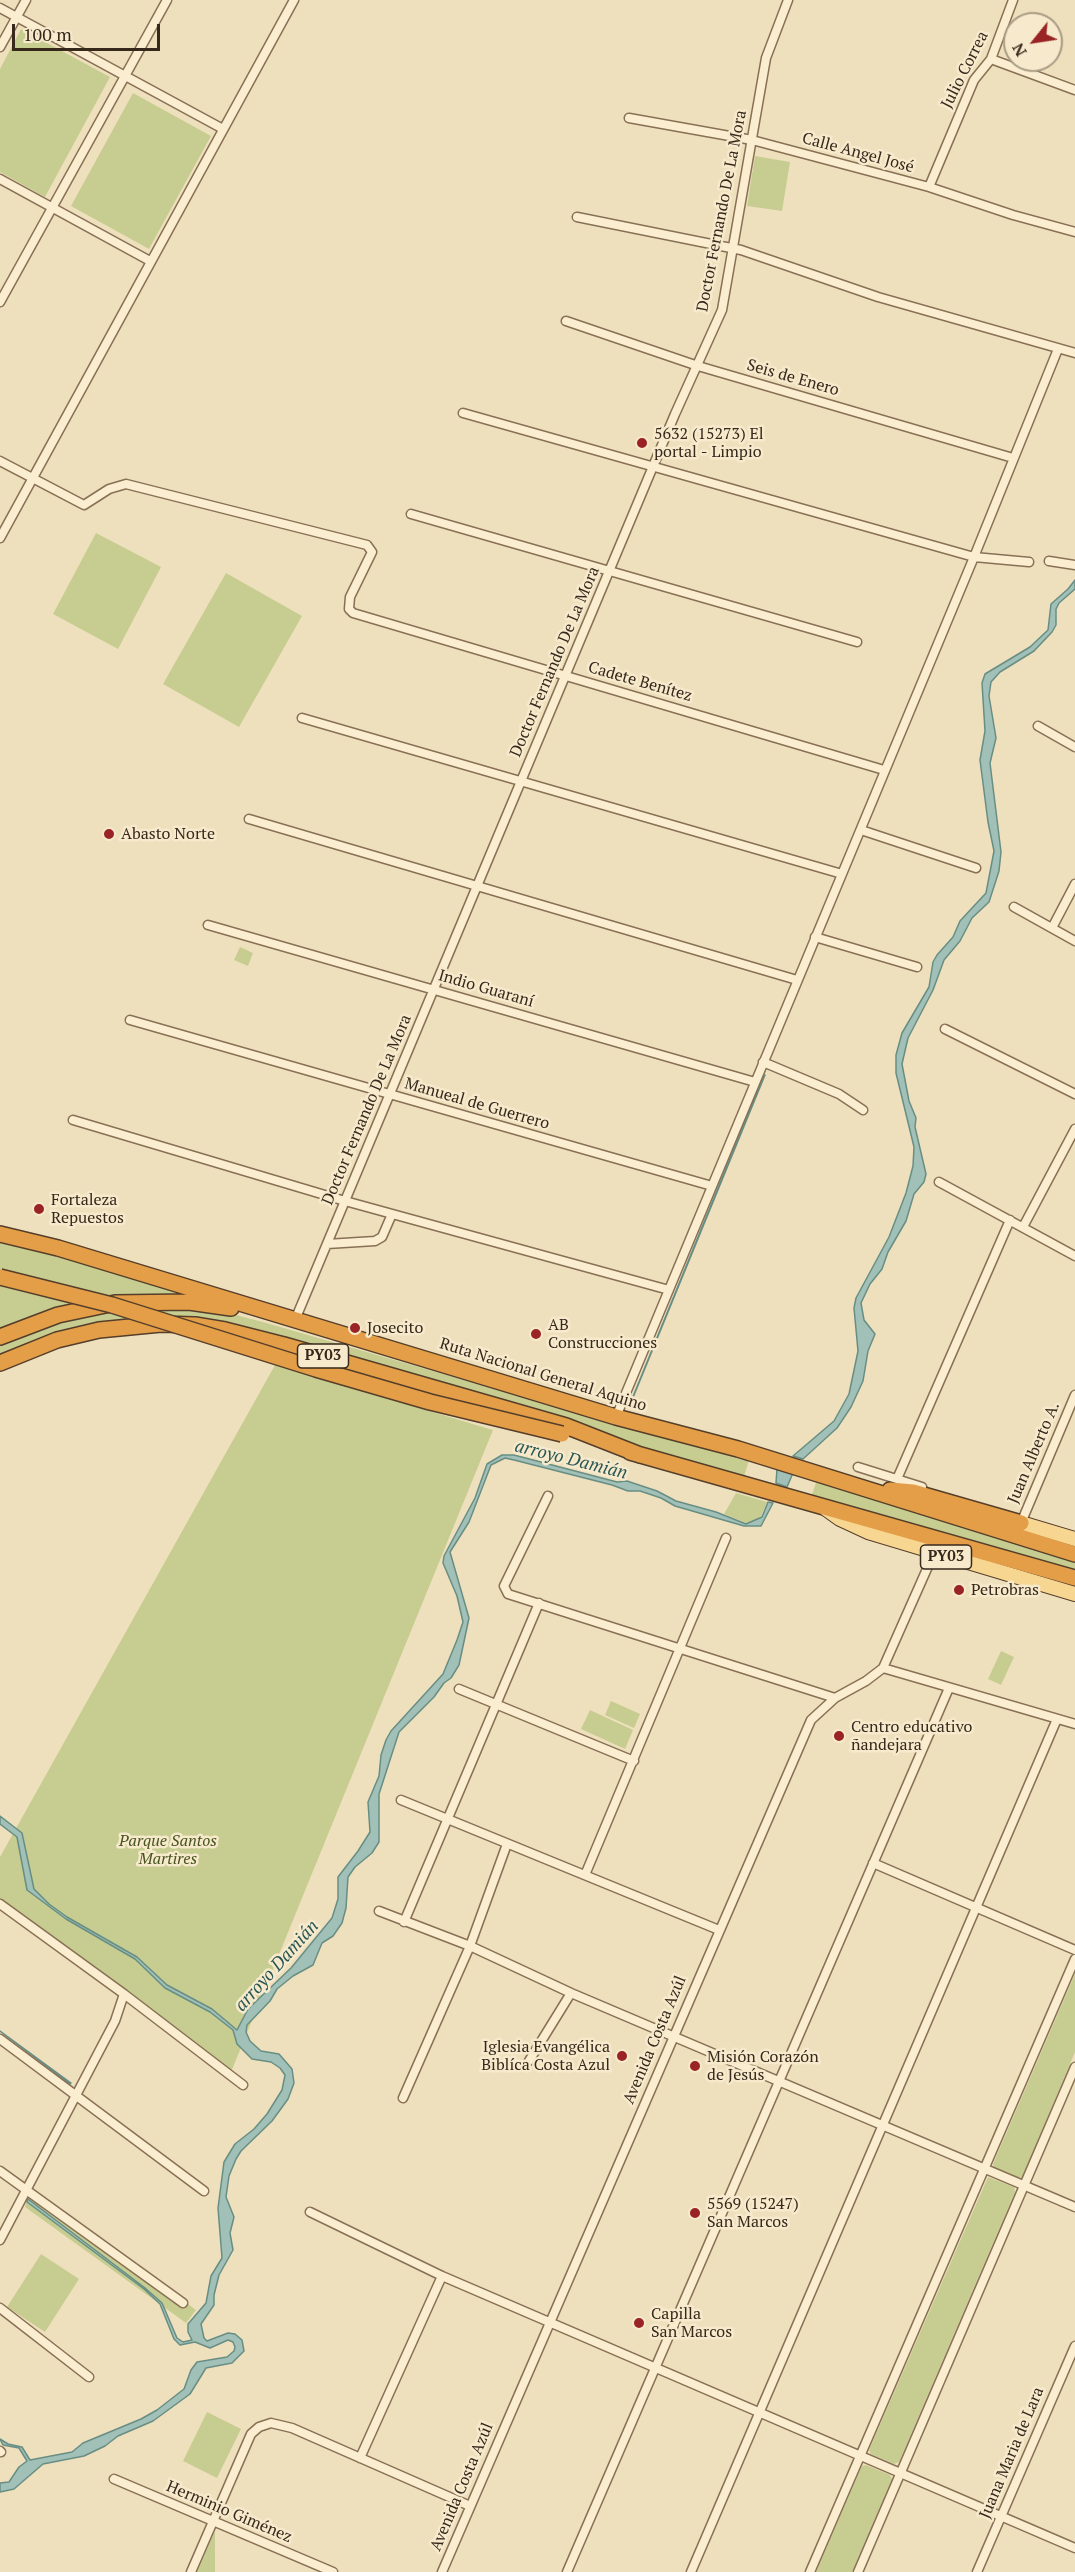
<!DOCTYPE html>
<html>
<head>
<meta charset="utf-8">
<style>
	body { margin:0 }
	#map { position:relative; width:1075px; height:2572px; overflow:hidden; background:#efe0bd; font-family:"PT Serif",serif }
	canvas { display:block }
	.north { position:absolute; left:1003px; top:12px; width:60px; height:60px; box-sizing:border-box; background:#f7eacc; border:2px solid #aa9c85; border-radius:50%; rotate:240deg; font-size:16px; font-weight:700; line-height:24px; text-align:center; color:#36281b }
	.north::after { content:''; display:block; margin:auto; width:21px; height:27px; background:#992325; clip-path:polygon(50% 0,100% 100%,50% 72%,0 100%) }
	.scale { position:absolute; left:12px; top:24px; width:148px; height:27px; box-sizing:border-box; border:3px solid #36281b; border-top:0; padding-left:8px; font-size:18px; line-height:21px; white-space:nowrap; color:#36281b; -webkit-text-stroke:4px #f7eacc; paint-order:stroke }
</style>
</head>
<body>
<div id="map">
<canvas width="1075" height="2572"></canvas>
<div class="north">N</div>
<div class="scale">100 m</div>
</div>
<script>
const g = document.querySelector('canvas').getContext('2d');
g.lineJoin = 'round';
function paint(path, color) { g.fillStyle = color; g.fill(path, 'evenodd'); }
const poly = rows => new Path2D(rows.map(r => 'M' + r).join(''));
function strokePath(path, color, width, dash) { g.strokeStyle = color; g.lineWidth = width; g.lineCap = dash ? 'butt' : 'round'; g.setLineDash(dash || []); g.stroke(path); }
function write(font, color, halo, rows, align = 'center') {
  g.font = font + ' "PT Serif",serif'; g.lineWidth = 5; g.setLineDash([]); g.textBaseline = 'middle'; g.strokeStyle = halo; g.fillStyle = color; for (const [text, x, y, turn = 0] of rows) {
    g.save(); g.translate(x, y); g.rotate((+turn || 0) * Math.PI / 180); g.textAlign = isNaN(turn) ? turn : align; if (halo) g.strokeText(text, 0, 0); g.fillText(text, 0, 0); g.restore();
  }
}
const green = poly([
	[21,29,110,77,45,197,0,172,0,69],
	[133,93,211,136,149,249,71,206],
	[755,156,790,162,782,211,747,206],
	[96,533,161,567,118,649,53,614],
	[226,573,302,616,239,727,163,684],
	[240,947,253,953,248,966,234,960],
	[0,1237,190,1295,110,1297,0,1270],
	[0,1285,20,1289,79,1304,27,1319,0,1331],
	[142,1306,228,1313,263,1322,564,1409,749,1460,744,1477],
	[105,1311,135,1320,0,1357,0,1343,53,1323],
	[275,1365,493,1430,229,2077,0,1904,0,1857],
	[817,1480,1075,1559,1075,1572,811,1497],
	[736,1493,767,1502,761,1516,751,1523,746,1523,724,1514],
	[1001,1651,1014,1657,1001,1685,988,1679],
	[611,1701,640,1714,634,1728,605,1715],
	[590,1710,633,1730,625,1749,581,1729],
	[1075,1974,1075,2052,1022,2177,1018,2178,994,2168,993,2164],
	[988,2177,1014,2187,1015,2192,899,2462,894,2464,871,2454,869,2450],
	[27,2198,32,2198,184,2307,188,2304,196,2310,186,2323,25,2207],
	[41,2254,79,2279,45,2332,7,2307],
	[207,2412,241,2429,217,2478,183,2461],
	[866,2465,890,2475,892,2479,852,2572,816,2572,862,2466],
	[215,2532,215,2572,197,2572,214,2533]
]);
const water = poly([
	[1075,580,1075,589,1059,603,1056,609,1056,625,1052,632,1034,651,1000,672,991,682,989,696,996,738,990,763,1001,852,999,871,989,902,972,918,960,941,944,960,933,990,908,1038,902,1064,909,1101,916,1118,915,1127,926,1174,924,1182,914,1194,906,1221,888,1252,882,1269,870,1284,861,1303,864,1320,875,1334,868,1351,863,1381,851,1407,837,1428,803,1459,793,1456,834,1421,849,1394,858,1351,854,1308,856,1298,889,1237,906,1193,913,1166,914,1147,896,1073,896,1055,902,1033,929,987,933,962,937,955,953,937,960,921,986,893,994,851,988,822,980,760,985,731,982,683,985,674,1030,647,1048,630,1051,604,1068,589,1075,580],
	[764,1075,765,1075,632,1400,632,1399,764,1075],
	[502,1455,514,1455,617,1482,627,1481,657,1491,676,1501,716,1512,746,1524,762,1517,768,1502,773,1503,761,1526,744,1526,675,1506,661,1498,640,1491,628,1491,612,1485,514,1460,505,1458,491,1465,469,1522,450,1552,469,1618,459,1665,451,1678,444,1683,434,1697,399,1732,379,1794,379,1842,372,1853,355,1867,348,1877,346,1908,342,1923,333,1936,322,1943,313,1965,293,1976,277,1989,270,2001,247,2025,246,2032,250,2041,261,2051,279,2054,292,2069,294,2083,288,2099,272,2121,241,2151,236,2159,229,2176,226,2197,234,2217,230,2233,233,2250,219,2275,214,2295,214,2305,201,2324,204,2338,207,2341,228,2333,235,2334,242,2340,244,2351,232,2363,206,2368,190,2394,153,2421,118,2436,105,2446,84,2456,43,2464,14,2489,0,2492,0,2483,9,2482,19,2467,27,2461,19,2448,3,2445,0,2439,8,2444,22,2447,30,2460,72,2452,83,2443,141,2419,157,2410,184,2389,191,2370,197,2362,227,2357,234,2351,235,2347,233,2342,228,2340,210,2348,195,2342,180,2345,174,2339,160,2304,144,2289,27,2202,28,2199,145,2288,162,2303,177,2338,183,2342,192,2340,188,2332,188,2324,206,2303,211,2276,222,2258,218,2208,224,2162,235,2144,254,2129,267,2114,282,2090,285,2075,280,2068,271,2062,252,2059,237,2044,233,2030,210,2012,165,1988,135,1959,66,1919,27,1890,17,1837,0,1824,0,1816,22,1833,34,1889,49,1904,67,1917,137,1957,167,1985,212,2009,237,2030,248,2009,291,1968,332,1918,338,1899,338,1877,358,1851,370,1832,368,1802,379,1776,381,1755,386,1740,391,1731,443,1674,457,1640,463,1622,457,1596,443,1563,444,1556,475,1498,487,1464,502,1455],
	[777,1469,793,1473,787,1487,776,1483,777,1469],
	[0,2031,71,2083,70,2084,0,2031]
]);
const street = poly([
	[0,8,223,129],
	[0,47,26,0],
	[991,59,1075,90],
	[629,118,752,140,929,187,1013,215,1075,232],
	[0,179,150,261],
	[929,187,974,80,991,59,1013,0],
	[577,217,741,250,878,297,1075,353],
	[0,302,167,0],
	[566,321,698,366,1013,458],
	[463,413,974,557,1029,562],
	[0,461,84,505,109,489,126,484,367,545,372,552,350,597,349,609,353,613,884,770],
	[411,514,857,642],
	[0,538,294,0],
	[1049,561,1075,565],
	[302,718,842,874],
	[1038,726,1075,747],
	[249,819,797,980],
	[861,830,976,868],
	[1014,907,1075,941],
	[208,925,755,1082],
	[1052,928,1075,884],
	[815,937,917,967],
	[130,1020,712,1186],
	[945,1029,1075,1094],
	[763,1062,839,1094,863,1110],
	[73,1120,345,1201,669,1290],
	[939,1182,1075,1256],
	[1023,1227,1075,1129],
	[327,1244,375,1241,382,1237,392,1214],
	[295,1320,675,414,722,310,766,58,788,0],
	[616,1417,974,557,1058,349],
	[858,1467,922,1487],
	[897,1479,1010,1220],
	[548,1496,504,1586,508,1594,835,1698],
	[1021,1523,1075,1395],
	[883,1668,1075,1724],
	[459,1689,634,1761],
	[401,1800,719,1930],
	[873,1863,1075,1950],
	[585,1875,726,1538],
	[0,1904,124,1994,243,2085],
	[379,1911,470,1946,571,1993,1075,2207],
	[404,1922,539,1603],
	[0,2039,204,2191],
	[529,2061,571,1993],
	[403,2098,470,1946,507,1844],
	[0,2171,183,2303],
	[310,2212,442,2276,1075,2548],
	[0,2240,115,2021,124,1994],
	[0,2308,89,2377],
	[0,2451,1,2452],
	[360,2458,442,2276],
	[114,2479,333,2572],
	[191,2572,251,2434,259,2427,271,2423,292,2428,470,2506],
	[442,2572,811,1720,835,1698,866,1681,883,1668,934,1553],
	[567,2572,949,1688],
	[691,2572,1057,1719],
	[810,2572,1075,1959],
	[858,2572,1075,2067],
	[977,2572,1075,2346]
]);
const primary = poly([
	[826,1509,840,1519,868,1532,1075,1594],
	[1021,1523,1075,1539]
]);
const highway = poly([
	[0,1234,58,1248,616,1417,738,1449,1075,1554],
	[0,1337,58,1315,115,1303,189,1302,231,1308],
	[0,1363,57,1340,99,1330,161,1324,195,1325,225,1330,284,1345,566,1426,640,1455],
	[630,1452,1075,1578],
	[890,1490,913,1492,1021,1523]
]);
const highwayBridge = poly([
	[0,1277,112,1305,316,1369,430,1402,562,1434]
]);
const markers = [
	[642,443,6,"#992325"],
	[109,834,6,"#992325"],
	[39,1209,6,"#992325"],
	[355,1328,6,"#992325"],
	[536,1334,6,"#992325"],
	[959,1590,6,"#992325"],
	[839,1736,6,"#992325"],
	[622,2056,6,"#992325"],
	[695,2066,6,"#992325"],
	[695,2213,6,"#992325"],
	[639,2323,6,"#992325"]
];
const shields = [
	[323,1356,51],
	[946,1557,51]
];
const shieldNames = [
	["PY03",323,1356],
	["PY03",946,1557]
];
const streetNames = [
	["Julio Correa",965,70,-63],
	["Calle Angel José",858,153,15],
	["Doctor Fernando De La Mora",722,211,-79],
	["Seis de Enero",793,378,16],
	["Doctor Fernando De La Mora",555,662,-67],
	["Cadete Benítez",640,682,16],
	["Indio Guaraní",486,989,16],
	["Manueal de Guerrero",477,1104,16],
	["Doctor Fernando De La Mora",367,1110,-67],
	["Ruta Nacional General Aquino",543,1375,17],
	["Juan Alberto A.",1034,1453,-67],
	["Avenida Costa Azúl",655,2040,-67],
	["Juana Maria de Lara",1012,2453,-67],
	["Avenida Costa Azúl",462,2487,-67],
	["Herminio Giménez",229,2512,23]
];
const poiNames = [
	["5632 (15273) El",654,434],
	["portal - Limpio",654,452],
	["Abasto Norte",121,834],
	["Fortaleza",51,1200],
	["Repuestos",51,1218],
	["AB",548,1325],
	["Construcciones",548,1343],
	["Josecito",367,1328],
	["Petrobras",971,1590],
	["Centro educativo",851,1727],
	["ñandejara",851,1745],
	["Iglesia Evangélica",610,2047,"right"],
	["Biblíca Costa Azul",610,2065,"right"],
	["Misión Corazón",707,2057],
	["de Jesús",707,2075],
	["5569 (15247)",707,2204],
	["San Marcos",707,2222],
	["Capilla",651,2314],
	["San Marcos",651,2332]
];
const parkNames = [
	["Parque Santos",168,1841],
	["Martires",168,1859]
];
const waterNames = [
	["arroyo Damián",571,1460,14],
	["arroyo Damián",277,1966,-48]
];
paint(green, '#c7cd90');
paint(water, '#a1c0b7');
strokePath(water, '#688e84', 1.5);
strokePath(street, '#887055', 11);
strokePath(primary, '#553e2a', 16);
strokePath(highway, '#553e2a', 18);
strokePath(street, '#faedd0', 8);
strokePath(primary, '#f6d691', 14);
strokePath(highway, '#e49e48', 15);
strokePath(highwayBridge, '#553e2a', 18, []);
strokePath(highwayBridge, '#e49e48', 15);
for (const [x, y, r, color] of markers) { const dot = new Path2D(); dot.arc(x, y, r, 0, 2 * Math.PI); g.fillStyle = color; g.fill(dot); strokePath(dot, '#f7eacc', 2); }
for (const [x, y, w] of shields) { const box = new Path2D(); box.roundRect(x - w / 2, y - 12, w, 24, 4.5); g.fillStyle = '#f7eacc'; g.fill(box); strokePath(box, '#36281b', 1.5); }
write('bold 15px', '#36281b', null, shieldNames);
write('16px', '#36281b', '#f7eacc', streetNames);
write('16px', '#36281b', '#f7eacc', poiNames, 'left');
write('italic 16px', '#475420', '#f7eacc', parkNames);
write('italic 18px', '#295754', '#f7eacc', waterNames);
</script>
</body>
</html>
